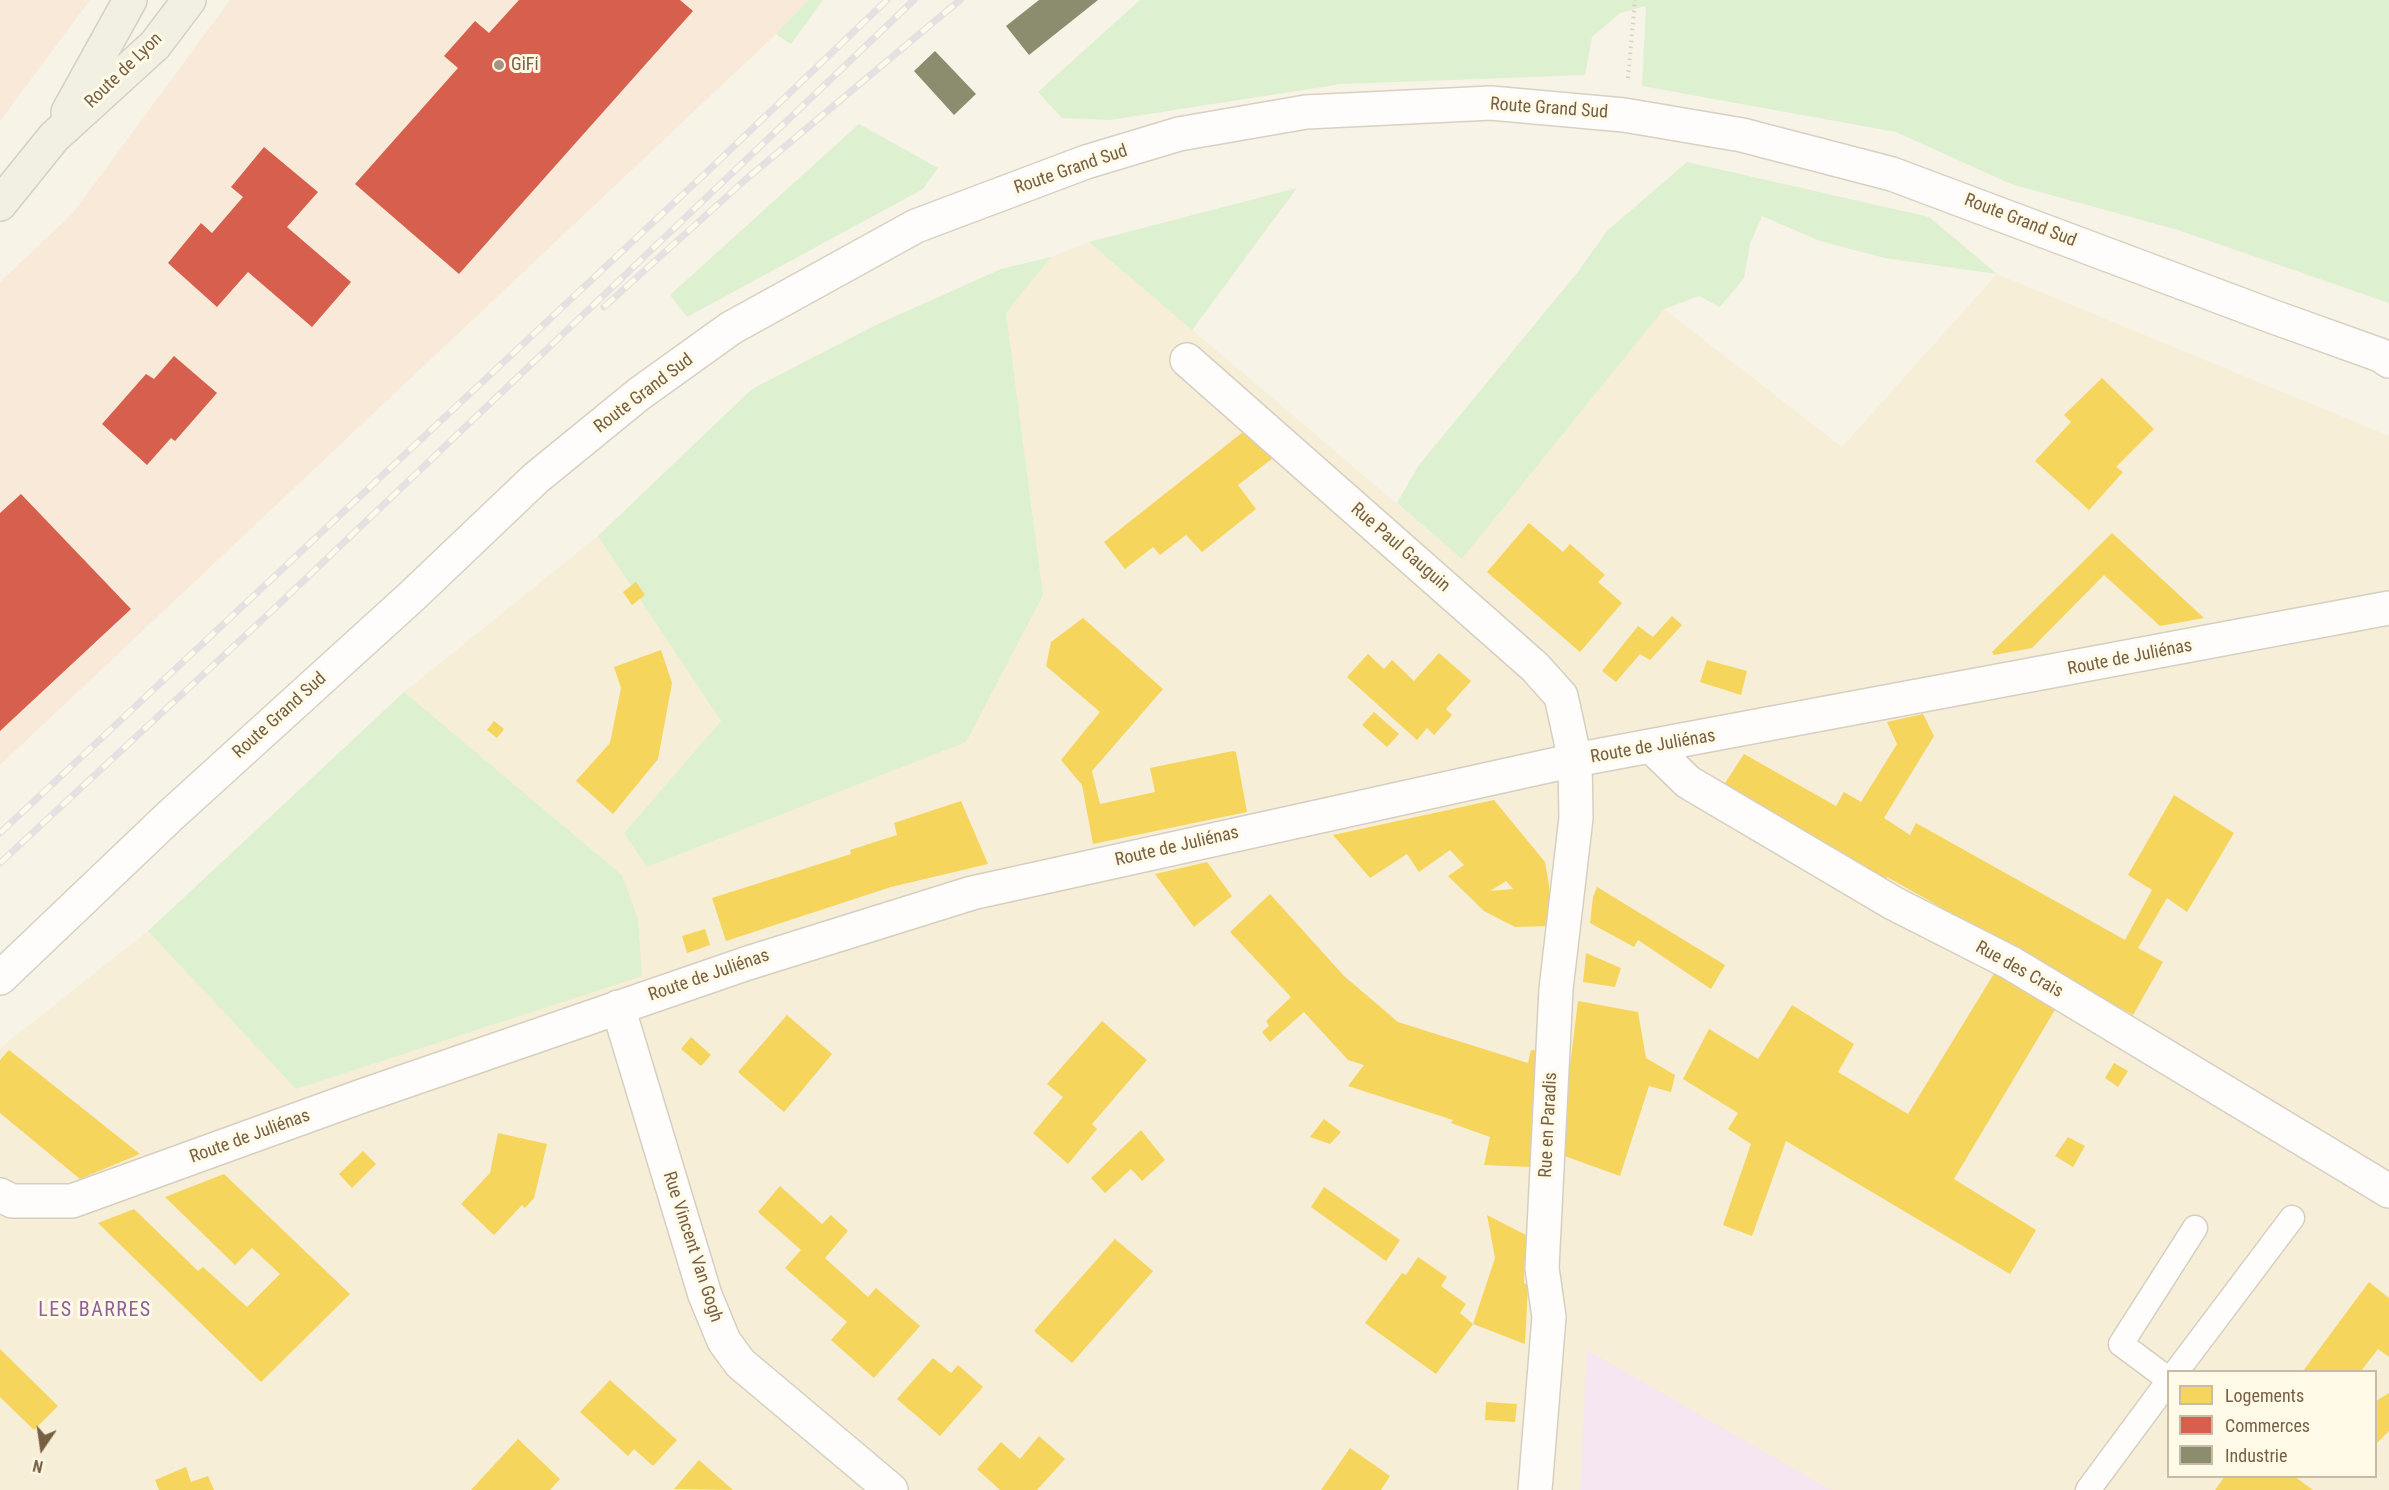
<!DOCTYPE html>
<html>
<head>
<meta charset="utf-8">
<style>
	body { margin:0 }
	#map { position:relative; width:2389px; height:1490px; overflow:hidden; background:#f7f3e6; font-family:"Roboto Condensed",sans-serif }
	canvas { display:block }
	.legend { position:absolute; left:2167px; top:1370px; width:210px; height:108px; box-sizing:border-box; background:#fffae7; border:2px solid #c9bca6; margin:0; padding:8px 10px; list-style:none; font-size:18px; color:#775f44 }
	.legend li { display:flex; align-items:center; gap:12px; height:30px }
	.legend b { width:30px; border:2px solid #c9bca6 }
	.north { position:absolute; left:12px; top:1418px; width:60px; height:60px; -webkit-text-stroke:4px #fffae7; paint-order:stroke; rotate:193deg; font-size:16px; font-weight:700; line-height:24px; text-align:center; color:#775f44 }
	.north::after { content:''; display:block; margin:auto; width:21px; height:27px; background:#775f44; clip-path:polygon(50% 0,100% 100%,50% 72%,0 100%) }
</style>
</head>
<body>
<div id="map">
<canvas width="2389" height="1490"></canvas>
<ul class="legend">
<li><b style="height:16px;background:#f6d55c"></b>Logements</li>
<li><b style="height:16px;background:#d6604d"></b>Commerces</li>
<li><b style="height:16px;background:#8c8c6e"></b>Industrie</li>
</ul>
<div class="north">N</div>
</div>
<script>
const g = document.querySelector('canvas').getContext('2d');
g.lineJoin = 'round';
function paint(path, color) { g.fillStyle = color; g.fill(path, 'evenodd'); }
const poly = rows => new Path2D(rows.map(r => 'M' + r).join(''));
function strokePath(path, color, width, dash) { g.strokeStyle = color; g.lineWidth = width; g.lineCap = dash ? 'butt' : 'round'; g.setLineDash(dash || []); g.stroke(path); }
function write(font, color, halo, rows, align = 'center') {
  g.font = font + ' "Roboto Condensed",sans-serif'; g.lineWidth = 6; g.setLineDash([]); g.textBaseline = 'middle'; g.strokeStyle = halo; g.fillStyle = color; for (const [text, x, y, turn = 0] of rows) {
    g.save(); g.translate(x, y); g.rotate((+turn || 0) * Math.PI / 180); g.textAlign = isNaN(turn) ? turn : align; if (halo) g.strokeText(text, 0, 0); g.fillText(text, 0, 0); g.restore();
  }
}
const residential = poly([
	[1089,242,1462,559,1664,309,1842,447,1997,274,2389,436,2389,1490,0,1490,0,1048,148,931,296,1088,622,875,404,692,598,536,721,721,624,833,1043,595,1006,313,1051,257],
	[2168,1372,2376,1372,2376,1476,2168,1476]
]);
const commercial = poly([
	[0,0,90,0,0,121],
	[230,0,808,0,776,34,0,765,0,282,73,213]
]);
const education = poly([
	[1587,1350,1831,1490,1580,1490]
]);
const green = poly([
	[808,0,823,0,791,44,776,34],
	[1140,0,2389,0,2389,303,2178,230,2011,184,1896,132,1642,86,1646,6,1620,13,1592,37,1585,75,1341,84,1110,120,1062,118,1038,92],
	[859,124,938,168,923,189,687,317,670,295],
	[1687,162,1929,217,1997,274,1885,258,1820,241,1762,216,1750,244,1744,278,1720,307,1699,296,1664,309,1462,559,1397,503,1419,465,1577,273,1607,231],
	[1297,188,1192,330,1089,242],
	[1051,257,1006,313,1043,595,966,742,647,867,624,833,721,721,598,536,752,389,876,325,1001,269],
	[404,692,622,875,638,919,642,976,296,1089,148,931]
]);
const homes = poly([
	[2102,378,2154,429,2116,467,2123,472,2089,510,2035,461,2071,422,2064,415],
	[1243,432,1273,458,1238,485,1256,509,1202,552,1186,535,1160,555,1153,547,1125,569,1104,542],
	[1529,523,1563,552,1570,544,1605,575,1598,582,1622,603,1580,652,1487,572],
	[2112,533,2204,618,2160,626,2104,575,2032,648,1994,655,1992,652],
	[636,582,645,595,632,605,623,592],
	[1672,616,1682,625,1650,660,1640,654,1616,682,1602,671,1638,626,1653,637],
	[1083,618,1163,689,1092,771,1100,804,1155,792,1150,768,1233,751,1236,752,1247,812,1093,844,1082,785,1061,760,1100,712,1046,666,1051,642],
	[661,650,672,683,658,759,613,814,576,781,610,743,621,688,614,667],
	[1439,653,1471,681,1446,709,1452,715,1434,735,1427,728,1417,740,1347,677,1368,654,1384,669,1392,660,1414,681],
	[1707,660,1747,671,1741,695,1700,682],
	[1374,712,1399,734,1387,747,1362,725],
	[1923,714,1934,736,1884,818,1910,835,1916,823,2125,940,2152,890,2128,875,2174,795,2234,833,2187,912,2167,898,2138,948,2163,962,2133,1015,1887,877,1881,884,1723,786,1744,754,1836,806,1844,792,1861,802,1897,744,1887,722],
	[494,721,504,729,497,738,487,730],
	[1494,800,1545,862,1549,885,1552,926,1515,927,1484,911,1448,876,1464,865,1450,850,1419,872,1407,854,1370,878,1333,835],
	[1506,881,1513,889,1490,891],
	[961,801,988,864,891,887,726,941,712,898,851,854,850,850,897,835,894,823],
	[1207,862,1232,896,1194,927,1155,874],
	[1597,887,1725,965,1711,989,1638,940,1634,947,1590,923,1593,897],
	[1270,894,1344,976,1398,1022,1528,1063,1531,1050,1540,1051,1534,1114,1532,1113,1530,1167,1484,1165,1490,1137,1451,1123,1453,1120,1348,1086,1364,1065,1348,1060,1304,1012,1270,1042,1262,1032,1269,1026,1266,1021,1291,997,1230,932],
	[705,929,710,945,687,953,682,936],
	[1586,953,1621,968,1615,987,1583,982],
	[1995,972,2056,1008,1954,1179,2036,1230,2010,1274,1786,1141,1752,1236,1723,1225,1751,1144,1728,1129,1738,1113,1683,1079,1709,1029,1758,1059,1792,1005,1854,1044,1838,1072,1908,1114],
	[1578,1001,1638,1012,1646,1058,1675,1075,1671,1092,1649,1086,1620,1176,1559,1154],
	[787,1015,832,1054,784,1112,738,1072],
	[1102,1021,1147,1060,1092,1124,1097,1129,1068,1164,1033,1133,1063,1097,1047,1084],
	[691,1037,711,1055,701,1066,681,1049],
	[9,1050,140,1154,80,1179,0,1113,0,1060],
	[2114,1063,2128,1071,2118,1087,2105,1078],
	[1324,1119,1341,1132,1330,1144,1310,1137],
	[1141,1130,1165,1160,1142,1181,1131,1169,1105,1193,1091,1178],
	[498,1133,547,1144,534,1198,525,1208,522,1205,494,1235,461,1204,490,1173],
	[2068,1137,2085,1146,2073,1167,2055,1156],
	[363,1151,376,1164,352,1188,339,1174],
	[224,1174,350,1294,261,1382,98,1223,134,1209,198,1271,203,1267,247,1307,280,1274,252,1248,235,1265,165,1197],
	[780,1186,822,1224,831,1215,848,1231,825,1258,868,1297,876,1288,920,1326,874,1378,831,1340,847,1322,785,1268,801,1250,758,1212],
	[1324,1187,1400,1240,1386,1261,1311,1207],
	[1487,1215,1526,1235,1524,1283,1528,1285,1525,1344,1473,1324,1495,1258],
	[1115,1239,1153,1271,1072,1363,1034,1331],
	[1418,1257,1447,1277,1441,1286,1466,1304,1460,1313,1473,1324,1436,1374,1365,1323,1402,1273,1406,1275],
	[2369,1282,2389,1298,2389,1357,2378,1349,2361,1371,2303,1371],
	[0,1349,58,1406,34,1430,0,1397],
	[933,1358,951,1373,958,1365,983,1387,940,1436,897,1399],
	[610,1380,677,1440,653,1466,634,1449,628,1456,580,1412],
	[2389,1393,2389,1431,2376,1444,2376,1401],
	[1486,1402,1517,1404,1515,1422,1485,1420],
	[1039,1436,1065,1459,1037,1490,1000,1490,977,1469,1001,1442,1020,1459],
	[518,1439,560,1479,550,1490,471,1490],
	[1350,1448,1390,1476,1381,1490,1321,1490],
	[699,1460,733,1490,674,1489],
	[186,1467,191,1482,208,1476,214,1490,159,1490,155,1480],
	[2225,1476,2294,1476,2313,1490,2215,1490]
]);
const shops = poly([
	[519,0,680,0,693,11,459,274,355,184,458,68,444,56,475,21,489,33],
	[264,147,318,192,287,227,351,282,312,327,248,272,217,307,168,263,201,223,212,233,243,197,231,187],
	[174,356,217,393,175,441,171,438,147,465,102,424,146,374,154,379],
	[21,494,131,609,0,731,0,513]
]);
const industry = poly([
	[1039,0,1098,0,1029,55,1006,26],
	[935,51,976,94,954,115,914,71]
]);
const path = poly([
	[1628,78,1635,0]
]);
const lane = poly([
	[2176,1372,2292,1218],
	[2168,1379,2121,1344,2195,1228],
	[2088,1490,2168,1382]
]);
const street = poly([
	[1187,360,1535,667,1561,696,1575,760,1576,818,1556,989,1542,1268,1549,1317,1535,1490],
	[1652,747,1688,782,1893,903,2011,963,2389,1191],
	[618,1007,705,1295,724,1341,740,1363,891,1490],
	[0,1195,12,1201,72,1201,362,1096,748,963,972,893,1575,760,2389,608]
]);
const secondary = poly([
	[0,978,170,816,411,597,536,478,639,394,731,328,916,226,1086,162,1179,134,1306,112,1491,103,1624,115,1742,135,1892,174,2271,316,2380,355,2389,361]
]);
const primary = poly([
	[68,112,130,0],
	[0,204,54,137,155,45,189,0]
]);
const rail = poly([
	[604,307,745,180,960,0],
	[0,833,709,170,887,0],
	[0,863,276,607,914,0]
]);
const markers = [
	[499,65,6,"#a4937d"]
];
const poiNames = [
	["GiFi",511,65]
];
const streetNames = [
	["Route de Lyon",124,71,-44],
	["Route Grand Sud",1549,109,4],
	["Route Grand Sud",1071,170,-19],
	["Route Grand Sud",2020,221,21],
	["Route Grand Sud",644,394,-37],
	["Rue Paul Gauguin",1400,548,41],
	["Route de Juliénas",2130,658,-11],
	["Route Grand Sud",280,716,-42],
	["Route de Juliénas",1653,747,-10],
	["Route de Juliénas",1177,847,-13],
	["Rue des Crais",2019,970,29],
	["Route de Juliénas",709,976,-19],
	["Rue en Paradis",1549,1125,-87],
	["Route de Juliénas",250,1137,-20],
	["Rue Vincent Van Gogh",692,1247,72]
];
const neighbourhoodNames = [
	["LES BARRES",95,1311]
];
paint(residential, '#f7eed8');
paint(commercial, '#f8e9d8');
paint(education, '#f5e6f1');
paint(green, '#ddf0cf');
paint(homes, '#f6d55c');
paint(shops, '#d6604d');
paint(industry, '#8c8c6e');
strokePath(lane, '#d6cfc1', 27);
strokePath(street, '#d6cfc1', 36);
strokePath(secondary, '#d8d0c2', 36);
strokePath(primary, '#d6cfc3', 36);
strokePath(path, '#d8d1c7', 4, [1.5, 4.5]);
strokePath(lane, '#fefdfb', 24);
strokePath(street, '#fefdfb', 33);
strokePath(secondary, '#fefdfb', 33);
strokePath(primary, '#f2efe3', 33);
strokePath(rail, '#e5e1e3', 7);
strokePath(rail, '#fffae7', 4.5, [14]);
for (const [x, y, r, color] of markers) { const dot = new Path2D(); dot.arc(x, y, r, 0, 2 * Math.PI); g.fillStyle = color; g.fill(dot); strokePath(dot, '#fffae7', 2); }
write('18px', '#775f44', '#fffae7', poiNames, 'left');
write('18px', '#775f44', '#fffae7', streetNames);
g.letterSpacing = '1.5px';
write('20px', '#915f9b', '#fffae7', neighbourhoodNames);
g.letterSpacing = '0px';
</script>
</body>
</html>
